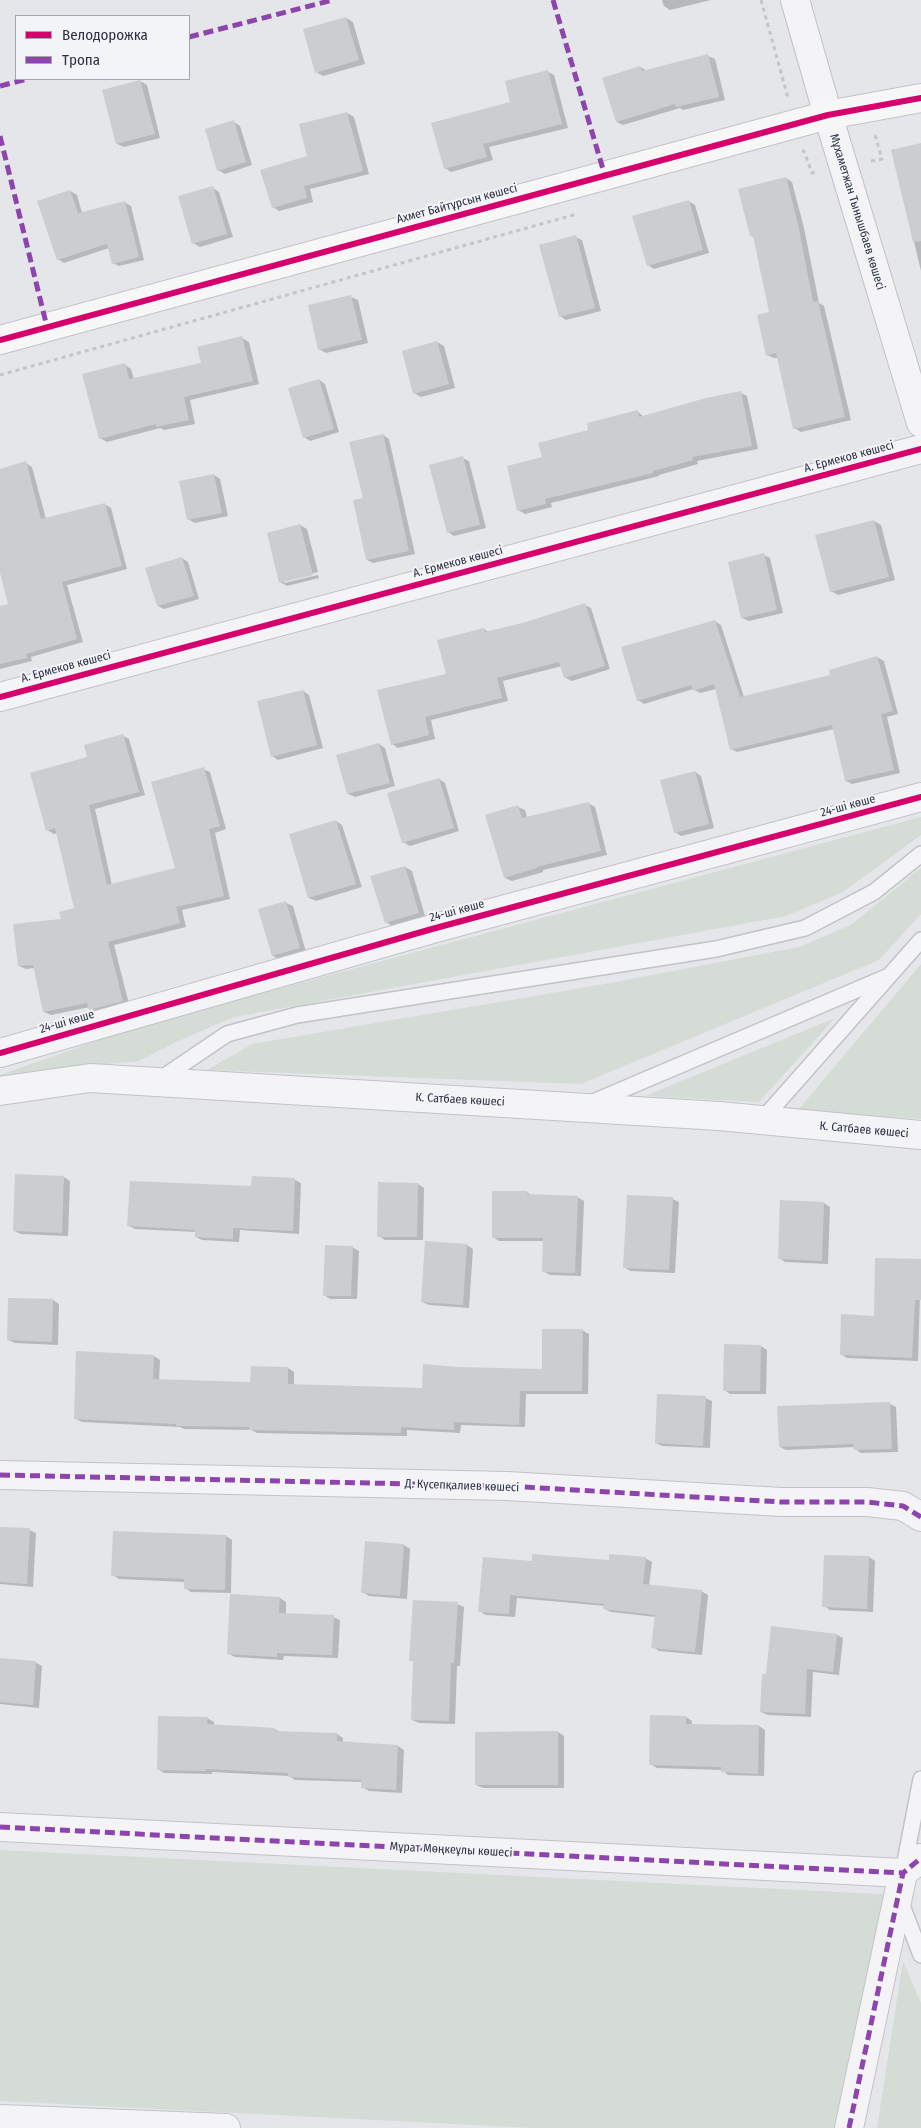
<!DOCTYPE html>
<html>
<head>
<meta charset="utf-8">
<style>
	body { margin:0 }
	#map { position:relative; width:921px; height:2128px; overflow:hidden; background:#e4e6e9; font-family:"Fira Sans Condensed",sans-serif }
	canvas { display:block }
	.legend { position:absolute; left:15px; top:15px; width:175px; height:65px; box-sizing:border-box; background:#f3f4f8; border:1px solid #a3a6af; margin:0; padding:6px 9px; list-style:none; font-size:15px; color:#2c3042 }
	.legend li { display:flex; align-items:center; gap:10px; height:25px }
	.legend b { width:25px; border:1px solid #a3a6af }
</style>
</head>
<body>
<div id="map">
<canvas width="921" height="2128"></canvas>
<ul class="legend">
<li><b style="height:6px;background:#d6006c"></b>Велодорожка</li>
<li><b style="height:6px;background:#8e44ad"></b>Тропа</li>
</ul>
</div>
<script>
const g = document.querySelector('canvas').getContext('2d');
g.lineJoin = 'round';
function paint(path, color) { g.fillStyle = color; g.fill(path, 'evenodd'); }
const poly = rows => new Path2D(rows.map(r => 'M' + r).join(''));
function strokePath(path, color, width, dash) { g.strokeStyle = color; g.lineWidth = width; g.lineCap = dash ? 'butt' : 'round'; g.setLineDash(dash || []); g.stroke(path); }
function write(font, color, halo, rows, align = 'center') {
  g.font = font + ' "Fira Sans Condensed",sans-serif'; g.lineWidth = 4; g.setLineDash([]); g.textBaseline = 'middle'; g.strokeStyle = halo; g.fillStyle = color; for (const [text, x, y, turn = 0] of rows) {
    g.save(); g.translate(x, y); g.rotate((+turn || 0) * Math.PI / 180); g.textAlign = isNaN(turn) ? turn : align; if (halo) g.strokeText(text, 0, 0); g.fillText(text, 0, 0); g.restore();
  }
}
const green = poly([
	[921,817,921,835,843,892,786,916,234,1017,176,1042,139,1061,51,1069,0,1077,0,1075,139,1026],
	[921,868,921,914,879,960,581,1084,207,1070,252,1044,605,984,799,947,851,925],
	[921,964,921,1119,798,1110],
	[835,1018,759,1102,645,1096],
	[0,1850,898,1895,849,2128,533,2128,0,2101],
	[903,1961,921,2003,921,2128,877,2128]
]);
const shadow = poly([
	[662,0,711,0,670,10,664,6],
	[346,18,353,22,365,64,323,76,316,72],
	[708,56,715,59,725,100,683,110,680,108,623,125,617,122,640,67,647,71],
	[548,72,554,75,568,128,489,147,493,160,451,172,445,168],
	[140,81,147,85,160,138,124,147,117,144],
	[347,113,354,117,369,174,310,189,313,202,279,211,273,207,309,157],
	[234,122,240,126,252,165,225,174,218,170],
	[921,144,921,271,892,150],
	[786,178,792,182,804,228,819,303,824,306,851,420,801,432,794,428,778,358,774,358,767,355,770,313,755,237,751,236],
	[213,188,219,192,233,237,200,247,193,243],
	[70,191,77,195,82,213,124,202,131,206,144,260,119,266,113,263,109,248,64,263,58,259],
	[688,201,695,205,709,253,654,269,648,265],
	[575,237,582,240,601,311,566,320,560,316],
	[351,297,358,300,368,343,326,353,319,349],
	[242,338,249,342,259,384,190,400,195,424,164,430,160,428,107,442,100,438,125,365,131,369,134,379,202,364],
	[437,342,444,346,455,388,421,397,414,393],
	[319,380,325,384,339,432,310,441,304,437],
	[741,393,747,396,758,449,697,461,698,464,659,475,659,476,551,503,552,507,525,514,518,510,543,458,590,431,637,411,644,417],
	[383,435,389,439,415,554,373,563,367,560,365,499],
	[462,458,469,461,486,528,454,536,448,532],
	[26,463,32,467,46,519,104,504,111,508,127,569,67,585,83,642,31,657,32,661,0,669,0,608,10,605,0,569,0,470],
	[214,475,220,479,228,516,195,523,188,519],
	[874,521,881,525,895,580,838,595,831,591],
	[300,525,307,529,318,572,284,581,284,583,318,575,319,578,287,586,280,582],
	[764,555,770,558,783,613,749,621,742,618],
	[182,558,188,562,199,599,164,609,158,606],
	[585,605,591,608,610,669,572,681,566,678,562,666,503,681,508,701,431,720,435,739,398,748,392,744,484,629,490,633,526,624],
	[715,621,721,625,744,697,832,676,877,657,884,661,898,714,887,717,900,773,852,784,846,781,834,729,737,752,731,749,716,689,700,693,693,689,644,704,638,700],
	[303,691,309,695,323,748,278,760,272,756],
	[123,736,129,739,145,795,95,809,112,885,177,869,203,769,210,772,226,829,215,833,230,899,182,910,186,927,114,945,129,1004,97,1013,90,1007,51,1015,44,1012,35,968,26,969,19,966,75,908,58,833,54,834,47,830,89,758],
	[379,744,385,748,395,786,355,797,348,794],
	[695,772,701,776,714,828,681,836,675,832],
	[439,779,445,783,459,831,410,846,403,842],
	[588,803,595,807,607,855,543,870,543,872,512,881,505,878,518,807,525,810,527,818],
	[336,821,342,825,362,887,316,901,309,898],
	[405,867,412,871,425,916,392,926,386,922],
	[286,903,293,906,306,952,279,959,273,956],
	[64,1177,70,1181,68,1236,21,1234,14,1231],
	[253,1177,295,1180,301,1183,299,1234,240,1230,239,1242,202,1240,196,1237,196,1232,135,1229,129,1226,252,1187],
	[418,1184,424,1188,423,1240,385,1240,379,1236],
	[527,1192,532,1196,577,1197,584,1201,581,1276,550,1275,543,1271,544,1241,499,1241,493,1237],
	[673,1199,679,1202,675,1273,630,1271,624,1267],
	[824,1203,830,1207,828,1264,785,1262,779,1258],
	[467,1245,473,1249,469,1308,429,1305,422,1302],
	[352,1247,359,1251,357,1299,330,1299,324,1295],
	[921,1260,918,1361,847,1358,841,1354,875,1317],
	[53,1300,59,1304,58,1345,15,1343,8,1340],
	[582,1330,589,1334,588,1394,526,1394,525,1427,461,1425,460,1433,407,1430,407,1436,257,1433,251,1430,184,1429,180,1427,82,1422,76,1419,154,1356,160,1360,159,1381,251,1383,288,1368,294,1372,294,1386,423,1389,457,1369,543,1371],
	[761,1346,767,1350,766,1394,730,1394,724,1390],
	[705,1398,712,1401,710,1448,662,1446,656,1443],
	[890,1404,896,1407,898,1452,861,1453,855,1449,855,1447,786,1450,780,1447],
	[0,1528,29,1530,36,1533,33,1587,0,1584],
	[226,1536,232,1540,231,1593,191,1592,185,1588,185,1582,119,1579,113,1575],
	[404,1545,410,1549,407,1599,369,1596,362,1592],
	[869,1557,875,1561,873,1612,830,1610,824,1606],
	[645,1558,652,1562,649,1586,701,1591,708,1595,702,1655,659,1651,653,1647,656,1617,611,1612,605,1609,605,1606,517,1598,515,1617,486,1615,479,1611,533,1562,610,1562],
	[280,1598,286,1602,286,1614,333,1617,340,1620,338,1658,284,1656,283,1660,235,1657,229,1654],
	[457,1604,464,1607,460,1666,457,1666,455,1724,419,1723,412,1720,414,1662,411,1660],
	[837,1635,843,1638,839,1675,813,1672,811,1717,768,1715,761,1712,767,1676],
	[0,1659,35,1662,42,1666,39,1708,0,1704],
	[686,1717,692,1721,692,1725,759,1726,765,1730,764,1776,728,1775,722,1770,657,1768,650,1764],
	[207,1718,214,1722,214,1726,274,1729,280,1732,337,1734,343,1738,343,1743,398,1746,404,1750,402,1793,369,1791,362,1787,363,1782,295,1780,289,1776,212,1772,212,1774,164,1773,158,1769],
	[558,1732,564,1736,564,1788,483,1788,476,1785]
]);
const building = poly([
	[346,17,359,60,315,73,303,29],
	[708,54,719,97,676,107,675,104,616,122,602,78,640,66,642,71],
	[548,70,562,124,483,144,487,157,444,169,431,123,510,102,505,81],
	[140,80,155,134,116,144,102,90],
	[347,112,363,171,304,186,307,198,272,208,260,170,307,156,299,124],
	[234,120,246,162,217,171,205,129],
	[921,143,921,241,913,242,891,150],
	[786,177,798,224,813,302,818,301,845,417,793,429,776,353,766,356,757,315,769,312,753,236,750,236,738,189],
	[213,186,227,234,192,244,178,196],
	[70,190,78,213,125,201,139,257,112,264,107,244,57,260,37,201],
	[689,200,703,250,647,266,632,216],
	[576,235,595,308,559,317,539,245],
	[351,295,362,340,318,350,308,305],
	[242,336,253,381,184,397,189,420,156,427,156,424,99,439,82,374,125,363,129,379,201,363,197,347],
	[437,341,449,384,413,394,402,351],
	[319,379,334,429,303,438,288,388],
	[741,391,752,446,692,457,693,460,653,471,653,473,545,499,546,504,517,511,507,466,542,457,538,443,588,430,587,423,638,410,639,417,706,398],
	[383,434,409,551,366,560,353,500,363,498,349,442],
	[463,456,480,525,447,533,429,465],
	[26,461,41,519,105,503,122,566,62,582,77,639,26,654,27,658,0,664,0,606,8,604,0,573,0,469],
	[214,474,222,513,187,520,179,481],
	[874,520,889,577,830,592,815,535],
	[300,524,313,575,279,583,267,533],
	[764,553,777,610,741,618,728,562],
	[182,557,194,596,157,606,145,568],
	[585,603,605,666,564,678,559,662,497,678,502,698,425,717,429,735,391,745,377,690,446,674,437,640,484,628,485,632,526,622],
	[715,620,740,697,830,675,829,670,877,656,893,711,881,714,894,770,845,781,832,725,730,750,714,684,693,691,691,685,637,701,621,647],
	[303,690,317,745,271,757,257,701],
	[123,734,139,792,89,805,107,885,175,868,151,782,204,767,220,826,209,829,224,896,176,907,180,923,108,942,123,1001,89,1010,87,1003,43,1012,33,965,18,966,13,924,61,919,59,912,74,908,55,828,46,831,30,773,87,757,84,745],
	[379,743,390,783,347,794,336,755],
	[695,771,709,824,674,833,660,780],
	[439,778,454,828,402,843,387,793],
	[589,802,601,851,537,867,537,868,504,878,485,815,518,805,522,818],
	[336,820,356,884,308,898,289,834],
	[405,866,419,913,385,923,370,876],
	[286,901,300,948,272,956,258,909],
	[15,1174,64,1176,62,1233,13,1231],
	[252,1176,295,1178,293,1231,233,1228,233,1239,195,1237,195,1230,127,1226,130,1181,251,1186],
	[378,1182,418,1183,417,1237,377,1237],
	[492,1191,527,1191,527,1194,578,1196,575,1273,542,1272,543,1238,492,1238],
	[627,1195,673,1197,669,1270,623,1268],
	[780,1200,824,1202,822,1261,778,1259],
	[425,1241,467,1244,463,1305,421,1302],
	[325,1245,353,1246,351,1296,323,1296],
	[875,1258,921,1259,921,1300,915,1300,912,1358,840,1355,841,1314,874,1316],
	[8,1298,53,1299,52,1342,7,1340],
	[542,1329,583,1329,582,1391,520,1391,519,1425,454,1422,454,1430,401,1427,401,1433,347,1432,249,1430,249,1427,176,1426,176,1424,74,1419,76,1351,154,1355,153,1379,250,1382,251,1366,288,1367,288,1384,422,1388,423,1364,457,1367,542,1369],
	[724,1344,761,1345,760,1391,723,1391],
	[657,1394,706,1396,703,1446,655,1443],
	[890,1402,892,1449,854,1450,853,1444,779,1447,777,1406],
	[0,1527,30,1528,27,1584,0,1582],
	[113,1531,226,1535,225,1590,184,1589,184,1579,111,1576],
	[365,1541,404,1544,400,1596,361,1593],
	[532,1554,609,1560,609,1554,646,1557,643,1584,702,1590,695,1652,651,1648,655,1615,603,1609,604,1604,510,1595,509,1614,478,1612,483,1557,532,1561],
	[824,1555,869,1556,867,1609,822,1607],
	[230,1594,280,1597,279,1613,334,1615,332,1655,277,1653,277,1657,227,1654],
	[413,1600,458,1602,454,1663,451,1663,449,1721,411,1720,413,1661,409,1661],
	[771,1626,837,1634,833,1672,807,1669,805,1714,760,1712,762,1674,766,1674],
	[0,1658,36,1661,33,1705,0,1702],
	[650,1715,686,1716,686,1724,759,1725,758,1774,721,1772,721,1767,649,1765],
	[158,1716,208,1717,207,1724,275,1728,275,1731,337,1733,337,1741,398,1745,396,1790,361,1788,361,1780,288,1777,288,1773,206,1769,206,1771,157,1770],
	[558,1731,558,1785,475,1785,475,1732]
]);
const path = poly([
	[761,0,788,98],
	[802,151,804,151,812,173,818,172],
	[871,161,882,159,875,135,877,135],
	[0,375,577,214]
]);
const lane = poly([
	[159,1080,227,1034,297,1015,716,949,805,928,874,892,921,854],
	[591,1103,889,976],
	[762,1120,921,940],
	[903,1872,921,1779],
	[901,1903,921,1955]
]);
const street = poly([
	[795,0,828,115,921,423],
	[0,697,921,449],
	[0,1053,432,929,921,797],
	[0,1091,90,1078,719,1116,921,1135],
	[0,1475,507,1486,781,1502,867,1502,903,1506,921,1517],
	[0,1827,903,1873],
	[0,2119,226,2128],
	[849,2128,903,1873,921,1858]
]);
const secondary = poly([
	[0,340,828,115,921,98]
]);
const quiet = poly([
	[553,0,605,176],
	[189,37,333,0],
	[0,86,27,79],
	[0,136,47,327],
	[0,1475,507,1486,781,1502,867,1502,903,1506,921,1517],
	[0,1827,903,1873],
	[849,2128,903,1873,921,1858]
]);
const cycleway = poly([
	[0,340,828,115,921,98],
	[0,697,921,449],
	[0,1053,432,929,921,797]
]);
const streetNames = [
	["Ахмет Байтұрсын көшесі",457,204,-15],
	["Мұхаметжан Тынышбаев көшесі",857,212,73],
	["А. Ермеков көшесі",849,457,-15],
	["А. Ермеков көшесі",458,562,-15],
	["А. Ермеков көшесі",66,667,-15],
	["24-ші көше",848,806,-15],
	["24-ші көше",457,911,-15],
	["24-ші көше",67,1022,-16],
	["К. Сатбаев көшесі",460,1100,3],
	["К. Сатбаев көшесі",864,1130,5],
	["Д. Күсепқалиев көшесі",462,1486,2],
	["Мұрат Мөңкеұлы көшесі",451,1850,3]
];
paint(green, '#d4dcd5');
paint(shadow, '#0003');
paint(building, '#cccdd1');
strokePath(lane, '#c1c3c6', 18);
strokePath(street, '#c1c3c6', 30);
strokePath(secondary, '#c1c3c6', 30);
strokePath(path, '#c4c4c9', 3, [4, 4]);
strokePath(lane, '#f4f4f6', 15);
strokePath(street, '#f4f4f6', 28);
strokePath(secondary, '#f7f7f8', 28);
strokePath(quiet, '#8e44ad', 5, [10, 5]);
strokePath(cycleway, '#d6006c', 6);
write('12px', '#2c3042', '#f3f4f8', streetNames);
</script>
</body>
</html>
